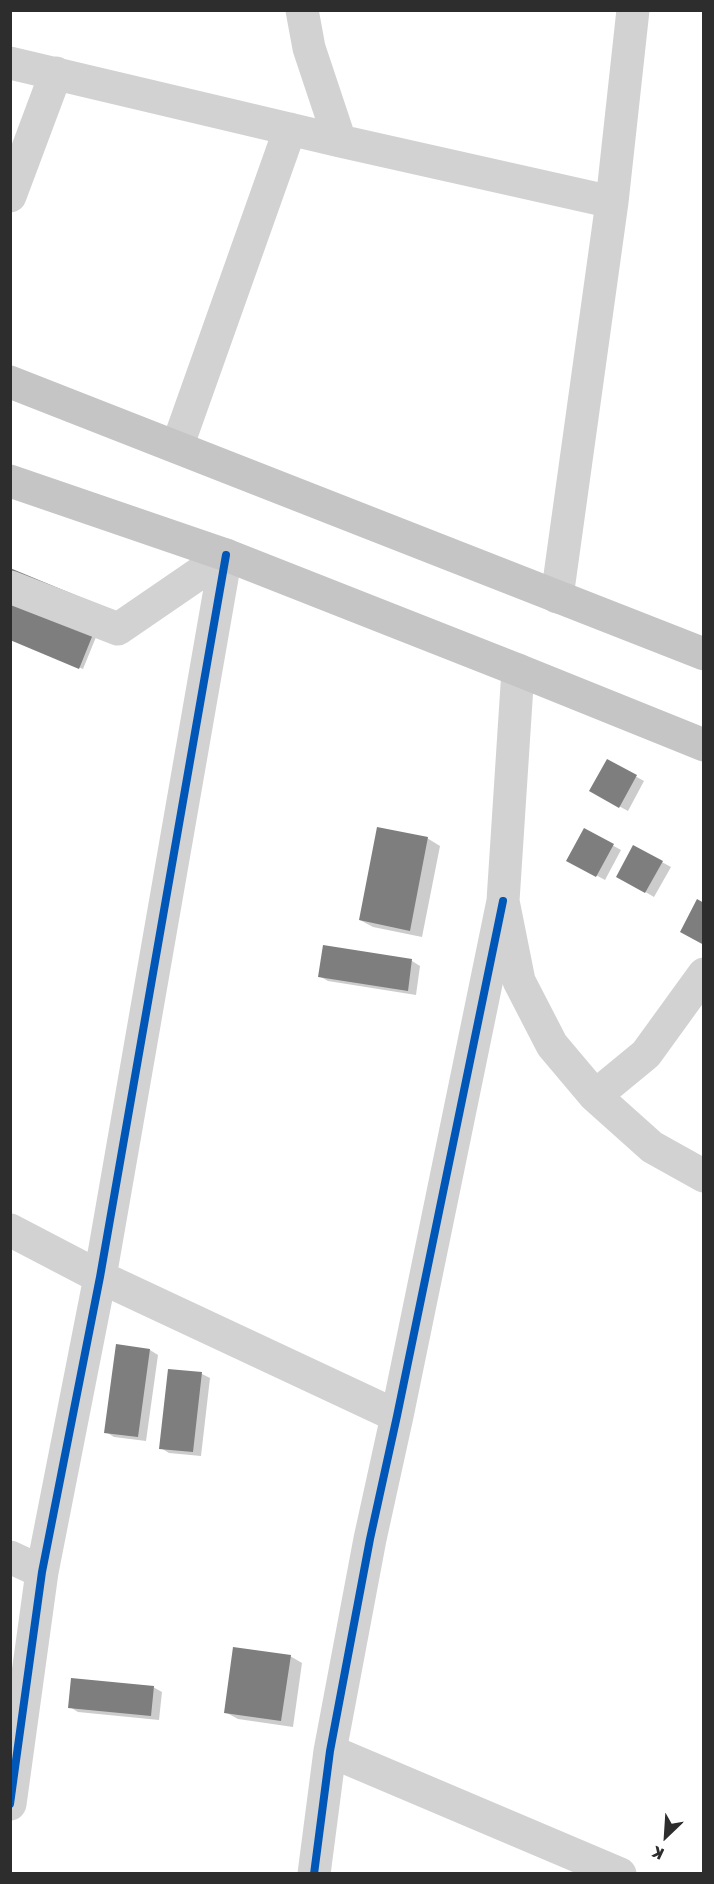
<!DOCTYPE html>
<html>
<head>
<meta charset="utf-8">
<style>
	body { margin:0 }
	#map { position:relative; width:714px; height:1884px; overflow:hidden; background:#fff; font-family:Rubik,sans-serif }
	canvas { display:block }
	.frame { position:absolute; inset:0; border:12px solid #2d2d2d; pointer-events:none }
	.north { position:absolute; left:636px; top:1806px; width:60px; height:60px; -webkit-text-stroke:4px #fff; paint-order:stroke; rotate:205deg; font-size:16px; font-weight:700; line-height:24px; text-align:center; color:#2d2d2d }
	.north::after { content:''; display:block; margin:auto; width:21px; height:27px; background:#2d2d2d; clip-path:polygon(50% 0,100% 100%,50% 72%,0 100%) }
</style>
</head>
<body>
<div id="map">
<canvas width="714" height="1884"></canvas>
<div class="frame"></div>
<div class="north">K</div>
</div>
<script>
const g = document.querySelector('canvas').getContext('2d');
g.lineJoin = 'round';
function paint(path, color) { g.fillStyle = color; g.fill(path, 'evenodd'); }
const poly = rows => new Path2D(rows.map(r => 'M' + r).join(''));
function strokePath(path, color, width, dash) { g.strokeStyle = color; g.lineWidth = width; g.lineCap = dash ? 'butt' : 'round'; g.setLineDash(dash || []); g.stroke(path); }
const shadow = poly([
	[107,610,83,669,10,639],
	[608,761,644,781,628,811,591,791],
	[585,830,621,850,605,880,568,860],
	[427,838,440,846,422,937,373,927,360,920],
	[634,847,671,867,654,897,618,876],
	[412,961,420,966,416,995,328,981,319,976],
	[118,1346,150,1350,158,1355,146,1441,114,1437,106,1432],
	[170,1370,202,1374,210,1378,201,1456,169,1453,161,1448],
	[290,1656,302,1663,293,1727,238,1719,225,1712],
	[153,1687,162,1692,159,1720,78,1712,70,1707]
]);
const building = poly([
	[10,568,104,607,79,669,10,640],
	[607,759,637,775,619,808,589,791],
	[377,827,428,837,410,931,359,920],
	[584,828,614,844,596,877,566,861],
	[633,845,663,861,645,893,616,877],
	[697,899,704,903,704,945,680,932],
	[323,945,412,959,408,991,318,977],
	[116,1344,150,1349,138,1437,104,1433],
	[168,1369,202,1372,193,1452,159,1449],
	[233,1647,291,1655,281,1721,224,1713],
	[71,1678,154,1686,151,1716,68,1708]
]);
const minor = poly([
	[302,10,309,48,340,141],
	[10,63,340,141,612,202],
	[10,196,56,73],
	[177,447,290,129],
	[10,587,118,629,226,555],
	[557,597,612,202,633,10],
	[518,670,503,901,519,981,552,1045,595,1096,652,1147,704,1176],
	[595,1096,646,1054,704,974],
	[10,1230,100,1277,397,1416],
	[10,1557,42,1572],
	[330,1751,620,1874],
	[10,1804,42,1572,100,1277,226,555],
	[314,1874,330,1751,370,1539,397,1416,503,901]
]);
const major = poly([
	[10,382,704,654],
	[10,481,226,555,518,670,704,745]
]);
const cycleway = poly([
	[10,1804,42,1572,100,1277,226,555],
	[314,1874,330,1751,370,1539,397,1416,503,901]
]);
paint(shadow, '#0003');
paint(building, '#7e7e7e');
strokePath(minor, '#d2d2d2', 33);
strokePath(major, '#c5c5c5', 33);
strokePath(cycleway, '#0057b8', 8);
</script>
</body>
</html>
